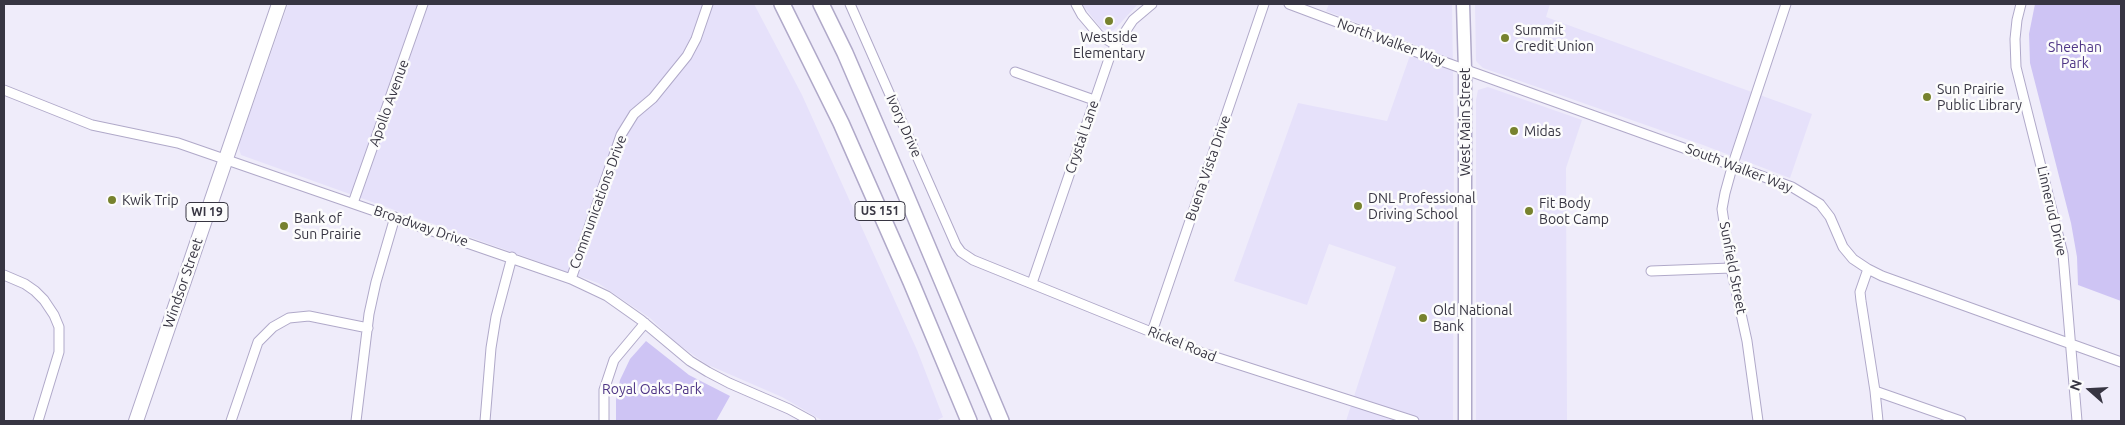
<!DOCTYPE html>
<html>
<head>
<meta charset="utf-8">
<style>
	body { margin:0 }
	#map { position:relative; width:2125px; height:425px; overflow:hidden; background:#efecfa; font-family:Ubuntu,sans-serif }
	canvas { display:block }
	.frame { position:absolute; inset:0; border:5px solid #373542; pointer-events:none }
	.north { position:absolute; left:2065px; top:365px; width:50px; height:50px; -webkit-text-stroke:4px #fcfcfc; paint-order:stroke; rotate:289deg; font-size:14px; font-weight:700; line-height:20px; text-align:center; color:#373542 }
	.north::after { content:''; display:block; margin:auto; width:18px; height:22px; background:#373542; clip-path:polygon(50% 0,100% 100%,50% 72%,0 100%) }
</style>
</head>
<body>
<div id="map">
<canvas width="2125" height="425"></canvas>
<div class="frame"></div>
<div class="north">N</div>
</div>
<script>
const g = document.querySelector('canvas').getContext('2d');
g.lineJoin = 'round';
function paint(path, color) { g.fillStyle = color; g.fill(path, 'evenodd'); }
const poly = rows => new Path2D(rows.map(r => 'M' + r).join(''));
function strokePath(path, color, width, dash) { g.strokeStyle = color; g.lineWidth = width; g.lineCap = dash ? 'butt' : 'round'; g.setLineDash(dash || []); g.stroke(path); }
function write(font, color, halo, rows, align = 'center') {
  g.font = font + ' Ubuntu,sans-serif'; g.lineWidth = 5; g.setLineDash([]); g.textBaseline = 'middle'; g.strokeStyle = halo; g.fillStyle = color; for (const [text, x, y, turn = 0] of rows) {
    g.save(); g.translate(x, y); g.rotate((+turn || 0) * Math.PI / 180); g.textAlign = isNaN(turn) ? turn : align; if (halo) g.strokeText(text, 0, 0); g.fillText(text, 0, 0); g.restore();
  }
}
const built = poly([
	[288,4,754,4,802,95,917,350,943,417,936,421,823,421,782,397,706,364,675,342,650,318,598,283,241,155,239,149,240,142],
	[1082,4,1138,4,1115,29,1110,32,1106,31,1100,27],
	[1329,4,1452,4,1454,134,1453,421,1346,421,1396,267,1329,244,1307,305,1234,281,1298,103,1387,121,1414,44,1326,11],
	[1475,4,1550,4,1546,17,1812,114,1790,178,1703,145,1483,68,1476,61],
	[1488,87,1582,120,1566,168,1567,421,1476,421,1476,100,1478,90]
]);
const green = poly([
	[2035,4,2121,4,2121,301,2078,285,2077,257,2071,223,2030,63,2029,34],
	[646,341,689,375,730,396,716,421,616,421,616,400,620,380,630,359]
]);
const minor = poly([
	[850,4,956,245,961,252,973,260,1203,353,1414,421],
	[1076,4,1082,15,1099,35,1116,45],
	[1289,4,1422,54,1792,187,1820,204,1830,217,1843,247,1853,259,1868,269,1882,276,2121,362],
	[2021,4,2017,20,2015,39,2016,67,2063,254,2077,421],
	[1015,72,1094,100],
	[4,90,92,125,178,143,571,279,607,296,641,320,690,361,708,372,729,383,789,409,811,421],
	[353,203,423,4],
	[1868,269,1860,292,1861,301,1875,391,1878,421],
	[1651,271,1731,268],
	[4,275,25,284,35,291,44,300,54,315,59,327,59,352,38,421],
	[571,279,621,135,634,114,653,98,687,56,696,39,708,4],
	[1032,283,1111,53,1133,20,1152,4],
	[1152,332,1264,4],
	[1875,391,1961,421],
	[231,421,258,342,273,327,289,318,309,316,368,328],
	[356,421,369,314,376,282,395,217],
	[485,421,491,348,496,317,512,257],
	[604,421,604,390,614,360,645,323],
	[1758,421,1747,341,1731,268,1722,209,1725,193,1733,164,1786,4]
]);
const secondary = poly([
	[1463,4,1465,70,1465,421]
]);
const primary = poly([
	[136,421,279,4]
]);
const motorway = poly([
	[782,4,841,123,911,282,969,421],
	[821,4,845,53,903,188,1001,421]
]);
const markers = [
	[1109,21,5,"#77822e"],
	[1505,38,5,"#77822e"],
	[1927,97,5,"#77822e"],
	[1514,131,5,"#77822e"],
	[112,200,5,"#77822e"],
	[1358,206,5,"#77822e"],
	[1529,211,5,"#77822e"],
	[284,226,5,"#77822e"],
	[1423,318,5,"#77822e"]
];
const shields = [
	[880,211,50],
	[207,212,42]
];
const shieldNames = [
	["US 151",880,211],
	["WI 19",207,212]
];
const poiNames = [
	["Summit",1515,30],
	["Credit Union",1515,46],
	["Westside",1109,37,"center"],
	["Elementary",1109,53,"center"],
	["Sun Prairie",1937,89],
	["Public Library",1937,105],
	["Midas",1524,131],
	["DNL Professional",1368,198],
	["Driving School",1368,214],
	["Kwik Trip",122,200],
	["Fit Body",1539,203],
	["Boot Camp",1539,219],
	["Bank of",294,218],
	["Sun Prairie",294,234],
	["Old National",1433,310],
	["Bank",1433,326]
];
const streetNames = [
	["North Walker Way",1391,42,20],
	["Apollo Avenue",389,103,-70],
	["West Main Street",1465,122,-90],
	["Ivory Drive",904,126,66],
	["Crystal Lane",1082,137,-71],
	["Buena Vista Drive",1208,168,-71],
	["South Walker Way",1739,168,21],
	["Communications Drive",598,202,-70],
	["Linnerud Drive",2052,211,77],
	["Broadway Drive",421,226,19],
	["Sunfield Street",1733,268,79],
	["Windsor Street",183,283,-71],
	["Rickel Road",1182,344,22]
];
const parkNames = [
	["Sheehan",2075,47],
	["Park",2075,63],
	["Royal Oaks Park",652,389]
];
paint(built, '#e6e1fa');
paint(green, '#cec4f4');
strokePath(minor, '#b0a9c9', 11);
strokePath(secondary, '#b0a9c9', 15);
strokePath(primary, '#b0a9c9', 16);
strokePath(motorway, '#b0a9c9', 18);
strokePath(minor, '#fff', 9);
strokePath(secondary, '#fff', 12);
strokePath(primary, '#fff', 14);
strokePath(motorway, '#fff', 15);
for (const [x, y, r, color] of markers) { const dot = new Path2D(); dot.arc(x, y, r, 0, 2 * Math.PI); g.fillStyle = color; g.fill(dot); strokePath(dot, '#fcfcfc', 2); }
for (const [x, y, w] of shields) { const box = new Path2D(); box.roundRect(x - w / 2, y - 9.5, w, 19, 4); g.fillStyle = '#fcfcfc'; g.fill(box); strokePath(box, '#373542', 1); }
write('bold 12px', '#373542', null, shieldNames);
write('14px', '#373542', '#fcfcfc', poiNames, 'left');
write('14px', '#373542', '#fcfcfc', streetNames);
write('14px', '#4f3686', '#fcfcfc', parkNames);
</script>
</body>
</html>
